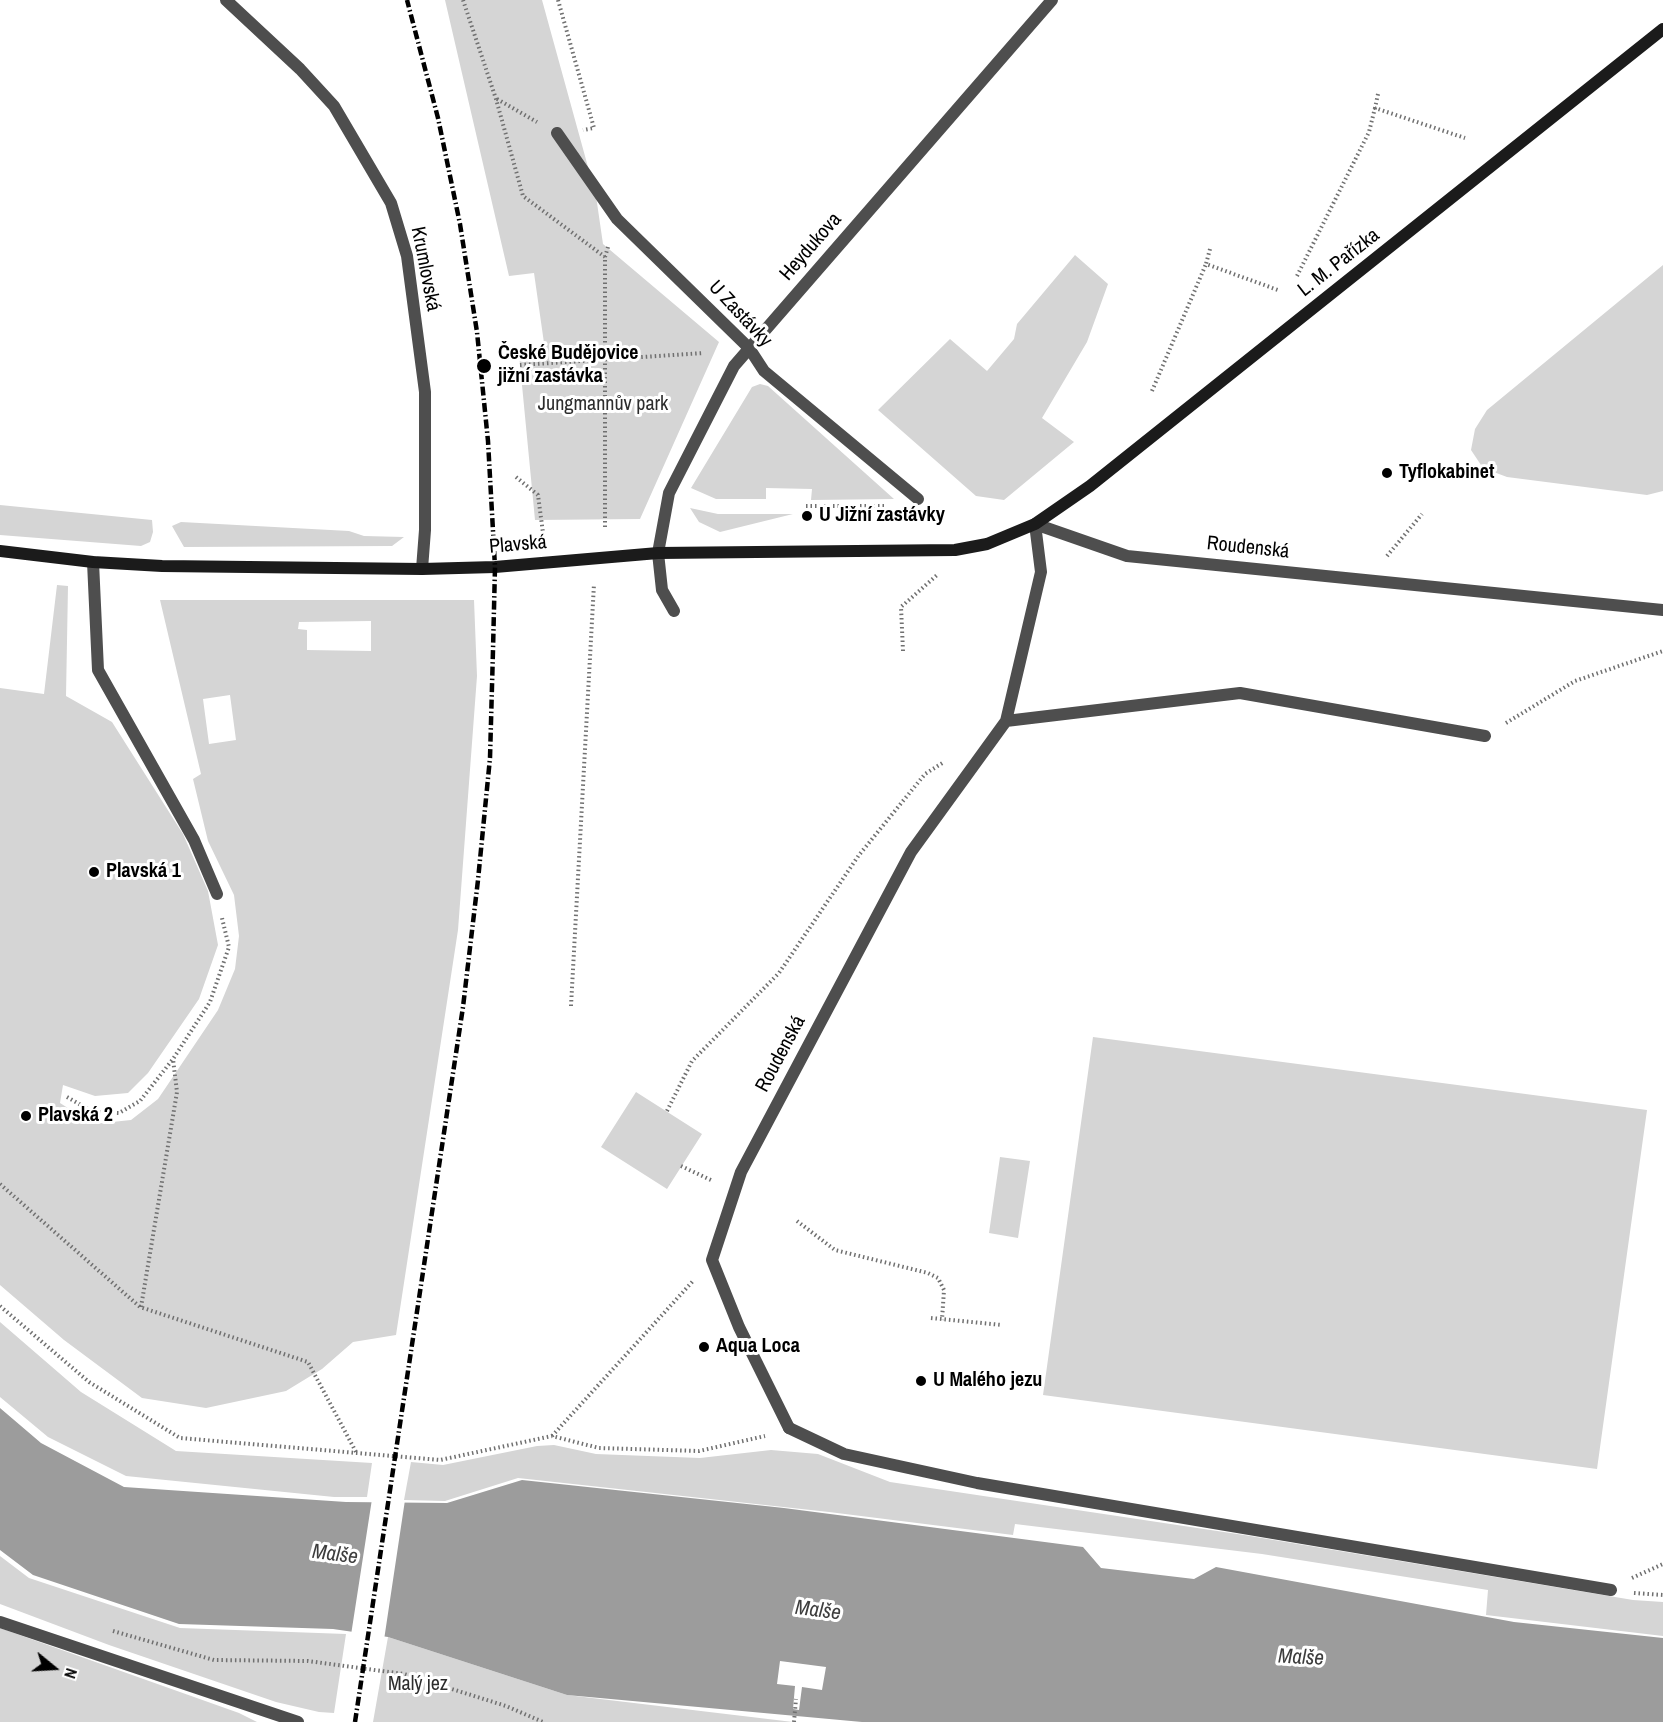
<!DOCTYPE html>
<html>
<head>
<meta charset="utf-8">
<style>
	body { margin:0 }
	#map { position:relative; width:1663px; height:1722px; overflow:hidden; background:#fff; font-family:"Archivo Narrow",sans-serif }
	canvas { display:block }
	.north { position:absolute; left:24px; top:1638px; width:60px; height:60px; -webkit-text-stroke:4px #fff; paint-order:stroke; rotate:108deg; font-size:16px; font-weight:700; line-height:24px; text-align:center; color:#000 }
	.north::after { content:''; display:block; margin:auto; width:21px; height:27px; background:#000; clip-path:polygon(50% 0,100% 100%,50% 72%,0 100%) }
</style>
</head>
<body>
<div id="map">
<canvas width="1663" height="1722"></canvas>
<div class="north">N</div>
</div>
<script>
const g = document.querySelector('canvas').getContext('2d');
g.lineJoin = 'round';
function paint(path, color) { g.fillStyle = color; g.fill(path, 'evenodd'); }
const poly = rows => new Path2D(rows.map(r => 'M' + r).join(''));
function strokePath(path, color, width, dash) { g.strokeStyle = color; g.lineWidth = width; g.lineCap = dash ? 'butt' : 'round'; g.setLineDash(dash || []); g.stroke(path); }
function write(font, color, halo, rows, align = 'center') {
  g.font = font + ' "Archivo Narrow",sans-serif'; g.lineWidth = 6; g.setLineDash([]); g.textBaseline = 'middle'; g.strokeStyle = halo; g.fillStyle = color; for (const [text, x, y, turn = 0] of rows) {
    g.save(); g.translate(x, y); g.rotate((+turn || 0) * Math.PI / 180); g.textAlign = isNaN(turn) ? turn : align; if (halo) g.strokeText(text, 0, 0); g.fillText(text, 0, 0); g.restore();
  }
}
const green = poly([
	[445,0,542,0,596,196,603,244,719,342,640,519,535,520,519,354,545,350,534,273,509,276],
	[1075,255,1108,284,1087,342,1042,418,1074,442,1004,500,976,496,878,410,950,339,987,371,1014,339,1017,324],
	[1663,265,1663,491,1647,495,1507,477,1483,468,1471,450,1475,429,1487,410],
	[760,384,768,386,894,499,811,500,812,489,766,488,766,499,716,499,691,488,752,387],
	[0,505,152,520,153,532,150,542,141,546,0,535],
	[690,508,718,514,793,514,720,532,699,522],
	[181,522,349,531,364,536,404,537,392,546,184,547,172,526],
	[57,585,68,586,66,696,112,722,183,834,208,891,218,945,199,999,148,1073,128,1093,95,1096,63,1085,60,1103,93,1124,131,1120,158,1099,218,1010,235,969,239,936,234,895,208,841,193,779,201,774,160,600,474,600,477,676,458,930,396,1335,353,1342,322,1369,286,1391,206,1408,142,1398,64,1340,0,1285,0,688,44,694],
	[371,621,371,651,307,650,307,630,298,629,299,622],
	[230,695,236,740,209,744,203,699],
	[1093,1037,1647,1110,1597,1469,1043,1395],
	[636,1092,702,1134,667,1189,601,1147],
	[1000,1157,1030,1161,1018,1238,989,1233],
	[0,1322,81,1392,176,1451,372,1463,367,1497,334,1497,126,1476,48,1437,0,1397],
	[554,1445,596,1454,700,1458,771,1450,818,1454,890,1482,1244,1535,1633,1600,1663,1602,1663,1636,1486,1615,1488,1590,1262,1554,1015,1524,1013,1535,829,1512,518,1478,445,1501,404,1500,411,1462,443,1465,537,1446],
	[0,1556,29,1578,180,1628,346,1634,334,1713,319,1712,276,1702,109,1645,0,1604],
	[0,1628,239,1713,257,1722,0,1722],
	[388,1637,567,1695,793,1722,373,1722]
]);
const water = poly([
	[0,1408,41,1443,124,1487,346,1502,447,1503,522,1480,784,1508,1083,1547,1101,1568,1194,1579,1216,1567,1514,1622,1663,1638,1663,1722,862,1722,567,1695,388,1637,333,1629,179,1624,33,1575,0,1550]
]);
const pier = poly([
	[372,1499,405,1500,384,1640,351,1635],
	[780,1661,826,1667,822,1690,802,1687,799,1710,793,1709,795,1686,777,1684]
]);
const path = poly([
	[463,0,496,99,523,196,605,257],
	[558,0,594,128,583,130],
	[1378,94,1375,108,1465,138],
	[497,99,537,122],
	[1210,249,1206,264,1278,290],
	[1297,276,1369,132,1375,108],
	[520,365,704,353],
	[1152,391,1206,264],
	[516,477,538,495,543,533],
	[806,506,886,506],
	[605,527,605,257,608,247],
	[1387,556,1422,514],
	[903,651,901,607,937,575],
	[1506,723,1575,681,1663,651],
	[571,1006,594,584],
	[67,1097,93,1112,119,1113,140,1101,173,1059,210,1002,229,947,222,918],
	[667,1111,692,1061,779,973,859,855,925,774,944,762],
	[681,1166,713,1181],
	[0,1184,140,1307,308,1362,356,1452],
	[797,1221,835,1250,928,1273,938,1278,944,1290,942,1320],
	[0,1306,89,1382,180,1438,440,1460,552,1436,599,1448,699,1451,765,1436],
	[141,1307,177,1092,173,1059],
	[931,1318,1002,1325],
	[552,1436,693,1281],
	[1632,1578,1663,1564],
	[1634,1593,1663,1595],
	[113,1631,214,1660,308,1661,404,1674,506,1706,543,1722],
	[794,1722,796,1699]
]);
const lane = poly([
	[658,553,662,590,674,611],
	[93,562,98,670,194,840,217,894],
	[789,1428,844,1454,977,1483,1611,1590],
	[0,1622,298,1722]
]);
const street = poly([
	[226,0,300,69,334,106,391,203,407,256,425,392,425,530,422,569],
	[557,133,617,219,749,348,764,371,918,499],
	[658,553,669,493,734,366,1052,0],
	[1006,721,1240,693,1485,736],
	[789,1428,739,1327,712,1260,741,1172,911,852,1006,721,1041,572,1035,524,1127,556,1663,610]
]);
const secondary = poly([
	[0,551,93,562,162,566,422,569,495,567,658,553,955,550,987,544,1035,524,1090,486,1663,29]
]);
const rail = poly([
	[355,1722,463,1007,478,880,490,758,493,650,495,567,488,441,477,332,460,224,438,118,407,0]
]);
const markers = [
	[484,366,8,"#000"],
	[1387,473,6,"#000"],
	[807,516,6,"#000"],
	[94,872,6,"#000"],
	[26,1116,6,"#000"],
	[704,1347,6,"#000"],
	[921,1381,6,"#000"]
];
const streetNames = [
	["Heydukova",811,247,-49],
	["L. M. Pařízka",1339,263,-38],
	["Krumlovská",425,269,79],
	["U Zastávky",740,314,47],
	["Plavská",518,545,-5],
	["Roudenská",1248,548,6],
	["Roudenská",781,1054,-62]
];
const poiNames = [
	["České Budějovice",498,354],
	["jižní zastávka",498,377],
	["Tyflokabinet",1399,473],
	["U Jižní zastávky",819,516],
	["Plavská 1",106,872],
	["Plavská 2",38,1116],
	["Aqua Loca",716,1347],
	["U Malého jezu",933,1381]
];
const parkNames = [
	["Jungmannův park",603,405],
	["Malý jez",418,1685]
];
const waterNames = [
	["Malše",335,1555,7],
	["Malše",818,1611,7],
	["Malše",1301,1658,3]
];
paint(green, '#d5d5d5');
paint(water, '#9c9c9c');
paint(pier, '#fff');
strokePath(path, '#707070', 4, [1.5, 3]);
strokePath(lane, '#4e4e4e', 12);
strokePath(street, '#4e4e4e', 12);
strokePath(secondary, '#1b1b1b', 12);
strokePath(rail, '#000', 4.5, [9, 3, 1.5, 3]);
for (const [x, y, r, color] of markers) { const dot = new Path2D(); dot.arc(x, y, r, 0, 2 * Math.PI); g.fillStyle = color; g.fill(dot); strokePath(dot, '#fff', 2); }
write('20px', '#000', '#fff', streetNames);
write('bold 20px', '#000', '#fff', poiNames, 'left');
write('20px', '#2c2c2c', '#fff', parkNames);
write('italic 21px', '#3d3d3d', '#fff', waterNames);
</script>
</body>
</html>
